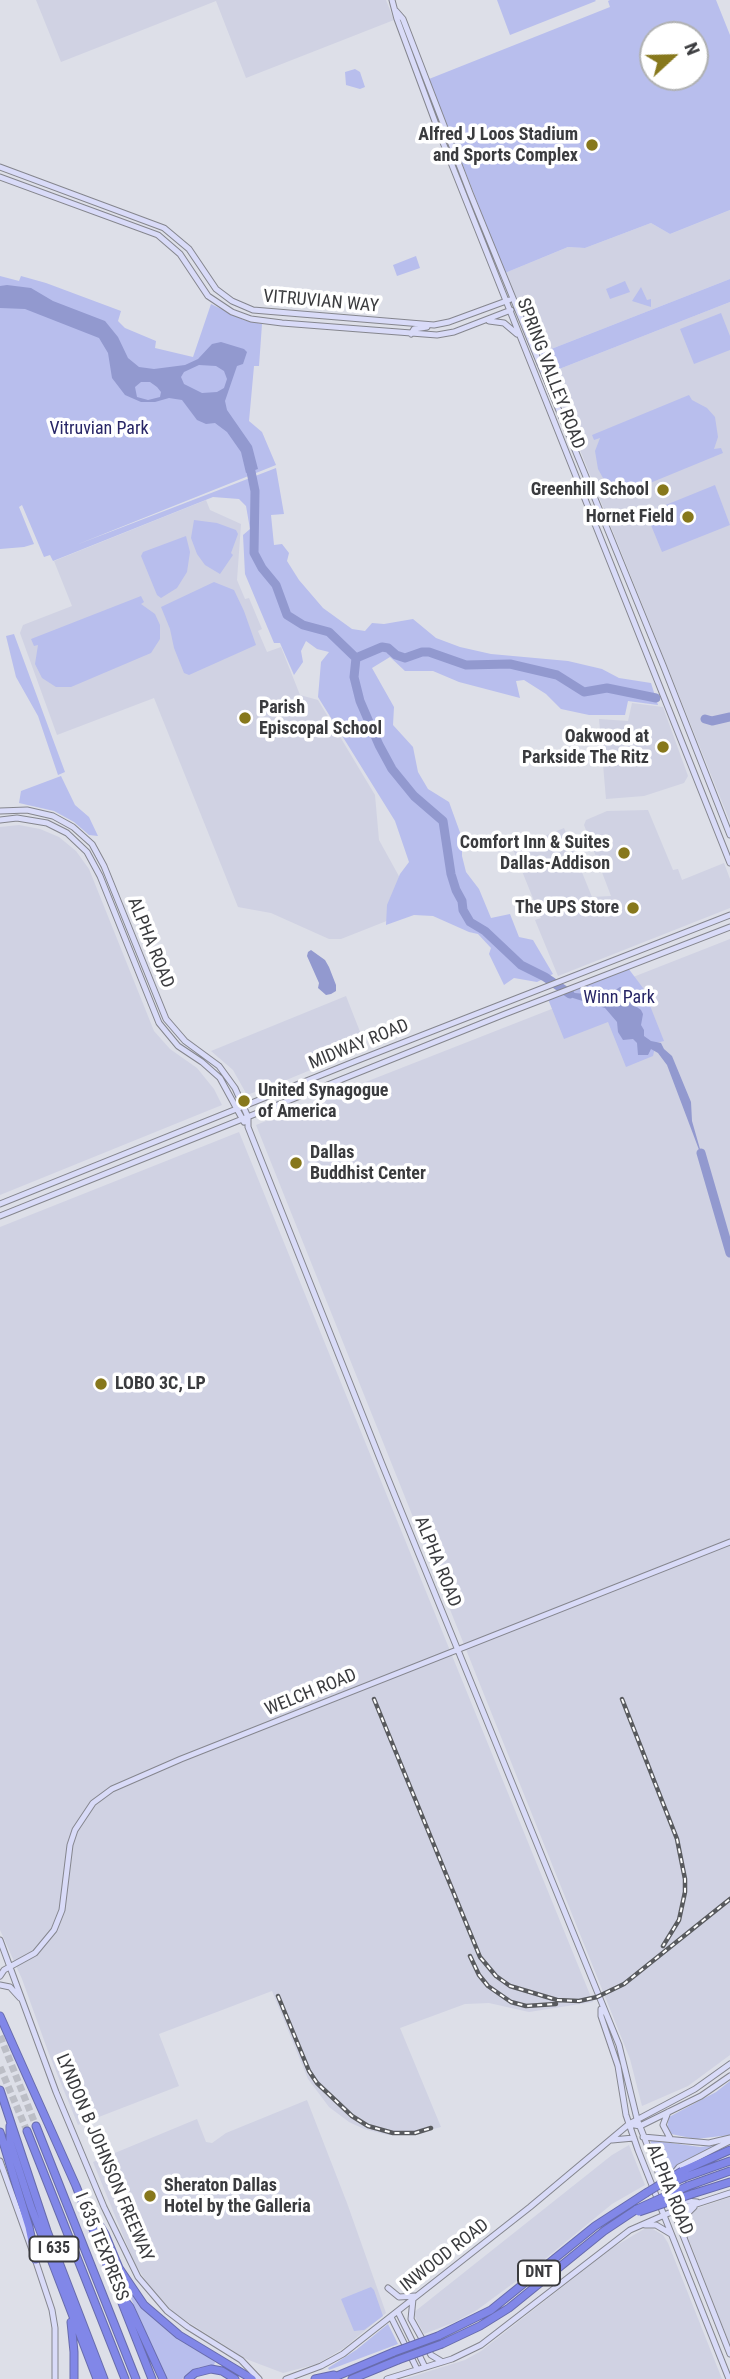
<!DOCTYPE html>
<html>
<head>
<meta charset="utf-8">
<style>
	body { margin:0 }
	#map { position:relative; width:730px; height:2379px; overflow:hidden; background:#dddfe8; font-family:"Roboto Condensed",sans-serif }
	canvas { display:block }
	.north { position:absolute; left:639px; top:21px; width:70px; height:70px; box-sizing:border-box; background:#fff; border:2px solid #b0b1b2; border-radius:50%; rotate:68deg; font-size:19px; font-weight:700; line-height:28px; text-align:center; color:#3a3b3e }
	.north::after { content:''; display:block; margin:auto; width:24px; height:32px; background:#87781c; clip-path:polygon(50% 0,100% 100%,50% 72%,0 100%) }
</style>
</head>
<body>
<div id="map">
<canvas width="730" height="2379"></canvas>
<div class="north">N</div>
</div>
<script>
const g = document.querySelector('canvas').getContext('2d');
g.lineJoin = 'round';
function paint(path, color) { g.fillStyle = color; g.fill(path, 'evenodd'); }
const poly = rows => new Path2D(rows.map(r => 'M' + r).join(''));
function strokePath(path, color, width, dash) { g.strokeStyle = color; g.lineWidth = width; g.lineCap = dash ? 'butt' : 'round'; g.setLineDash(dash || []); g.stroke(path); }
function write(font, color, halo, rows, align = 'center') {
  g.font = font + ' "Roboto Condensed",sans-serif'; g.lineWidth = 7; g.setLineDash([]); g.textBaseline = 'middle'; g.strokeStyle = halo; g.fillStyle = color; for (const [text, x, y, turn = 0] of rows) {
    g.save(); g.translate(x, y); g.rotate((+turn || 0) * Math.PI / 180); g.textAlign = isNaN(turn) ? turn : align; if (halo) g.strokeText(text, 0, 0); g.fillText(text, 0, 0); g.restore();
  }
}
const built = poly([
	[36,0,386,0,394,20,246,78,216,1,61,62],
	[730,210,730,279,541,353,505,273,568,247,585,248,651,223,670,234],
	[730,302,730,822,549,373],
	[206,500,210,510,241,524,237,580,245,599,249,598,262,629,258,631,267,652,281,647,300,695,318,700,375,795,379,840,417,909,341,939,329,939,271,913,238,907,154,698,57,735,20,633,23,625,72,606,54,561],
	[632,703,663,707,688,776,684,783,644,796,606,799,599,719,628,721],
	[648,810,673,870,678,869,682,880,724,863,730,879,730,908,558,976,535,920,541,918,513,849,564,828,592,897,611,896,584,825,586,820,607,811],
	[19,825,40,829,59,837,76,851,89,869,154,1031,170,1049,197,1068,214,1089,222,1105,0,1195,0,827],
	[730,939,730,2055,688,2086,642,2106,630,2059,256,1125],
	[346,996,366,1047,284,1081,247,1095,233,1070,211,1051],
	[239,1132,593,2002,529,2012,489,2003,465,2004,400,2028,441,2127,411,2135,388,2135,364,2129,349,2122,329,2107,308,2079,272,1991,159,2034,179,2086,78,2125,49,2054,22,1979,0,1930,0,1227],
	[307,2100,347,2203,386,2313,344,2348,317,2364,283,2373,246,2359,174,2313,149,2286,134,2262,93,2162,197,2119,206,2142,212,2143,226,2133],
	[629,2145,645,2185,612,2204,534,2268,477,2310,455,2322,424,2334,413,2313,612,2155],
	[730,2197,730,2345,687,2235,685,2222,692,2210],
	[644,2229,653,2229,663,2235,668,2243,722,2379,404,2379,465,2360,481,2351,612,2248]
]);
const green = poly([
	[497,0,595,0,596,1,510,35],
	[610,0,716,0,730,35,730,210,670,234,651,223,585,248,568,247,505,273,429,79,610,7,608,1],
	[653,35,695,35,695,77,653,77],
	[355,69,360,72,365,87,360,89,346,85,345,72],
	[416,256,420,268,397,276,393,265],
	[0,276,19,281,21,276,46,283,121,311,118,321,125,328,156,341,155,348,193,357,211,304,244,320,262,324,259,366,254,366,249,421,262,432,276,465,76,545,276,468,284,514,271,515,274,545,282,544,289,553,287,561,299,580,323,608,352,629,365,631,372,623,384,624,413,619,436,638,460,647,491,654,568,661,602,669,619,678,651,683,658,705,628,701,625,715,589,715,561,709,546,694,524,680,516,681,520,698,459,682,433,671,405,671,390,657,372,668,394,707,393,725,413,747,418,772,428,789,449,802,462,838,462,856,466,872,479,889,491,918,510,914,519,937,533,940,553,974,537,982,514,978,504,985,489,954,491,948,478,934,469,932,433,916,414,915,386,925,387,905,400,874,409,862,395,821,318,697,321,662,329,652,317,649,306,641,301,651,303,662,294,675,280,643,274,643,245,574,243,535,250,529,246,506,239,499,213,497,53,561,50,555,44,557,22,505,19,507,34,544,24,547,0,549],
	[730,279,730,302,549,373,541,353],
	[625,281,630,292,610,299,606,289],
	[641,287,647,300,651,299,651,307,632,301],
	[721,313,730,336,730,350,694,364,680,329],
	[689,395,692,400,707,408,715,417,718,437,714,449,721,448,723,453,616,497,613,490,619,487,603,478,598,469,595,451,600,438,594,440,592,435],
	[715,485,730,525,662,552,646,513],
	[194,520,217,523,236,530,238,534,231,553,233,555,220,574,205,565,197,554,191,538],
	[186,536,190,552,187,572,177,588,161,598,157,595,141,556,143,552],
	[214,582,234,590,244,611,256,645,189,675,184,673,174,648,170,629,161,607],
	[141,596,144,602,141,604,155,614,160,625,160,639,151,653,71,687,56,687,42,678,35,664,38,645,34,646,31,639],
	[14,634,65,772,58,775,38,716,16,677,6,636],
	[61,776,75,805,89,817,98,836,89,835,74,822,54,811,19,803,21,791],
	[628,968,643,988,664,1041,656,1043,653,1056,626,1067,608,1022,564,1039,548,999],
	[730,2081,730,2135,696,2139,671,2134,667,2128,669,2117,716,2092],
	[650,2140,700,2147,718,2145,677,2166,663,2176],
	[124,2282,138,2302,166,2329,215,2362,214,2366,199,2367,182,2379,166,2379],
	[371,2287,374,2290,383,2316,364,2330,354,2331,341,2299],
	[388,2324,398,2344,329,2370,328,2368,356,2350]
]);
const water = poly([
	[7,285,31,288,53,301,105,321,118,337,128,358,139,367,154,369,185,365,198,359,212,344,221,342,244,349,247,352,243,364,237,366,225,401,227,410,252,446,258,469,246,473,241,452,227,432,215,423,206,424,197,420,182,400,169,398,155,402,141,402,125,395,112,378,108,353,99,338,25,309,0,308,0,286],
	[199,365,216,366,224,371,227,379,224,388,217,392,202,393,184,384,181,377,184,372],
	[141,382,150,382,157,387,161,392,160,397,148,400,137,397,135,387],
	[311,950,325,960,329,967,336,985,336,991,331,994,326,995,318,988,319,983,307,956,308,952],
	[620,987,625,988,628,994,626,999,641,1010,643,1014,641,1025,644,1030,644,1036,651,1041,661,1043,664,1049,672,1056,691,1102,692,1121,704,1163,667,1065,658,1053,651,1049,648,1055,638,1055,637,1043,633,1039,623,1040,618,1032,617,1022,605,1008,573,998,565,992,595,995,605,993,608,995]
]);
const river = poly([
	[249,462,255,491,254,553,262,568,276,585,287,615,303,625,329,632,356,658,354,677,360,701,379,745,392,769,414,796,443,821,451,874,456,890,462,901,463,910,470,922,485,931,521,965,545,977,570,994],
	[356,658,382,647,388,648,396,655,405,658,422,652,429,652,466,665,510,664,557,675,584,692,607,688,656,698],
	[705,719,712,721,730,717],
	[701,1153,730,1253]
]);
const highwayTunnel = poly([
	[0,2036,36,2126],
	[0,2067,27,2131]
]);
const secondary = poly([
	[392,0,397,19,440,135,730,863],
	[396,11,403,19,470,193,663,665,730,835],
	[0,167,164,228,189,249,216,289,232,301,253,310,434,325,449,322,509,300],
	[0,177,158,235,180,254,208,296,232,312,251,319,282,323,437,335,454,332,511,310],
	[489,321,504,323,517,334],
	[411,334,414,329,427,327],
	[0,811,27,810,53,816,73,827,92,844,104,866,166,1019,185,1041,219,1066,235,1088,248,1117,248,1127,271,1185,382,1464,619,2045,637,2119,730,2354],
	[0,820,17,818,47,823,67,833,87,852,100,876,159,1023,178,1046,202,1062,220,1078,244,1122],
	[0,1204,356,1061,730,915],
	[0,1216,505,1014,730,927],
	[0,1940,56,2092,104,2207,138,2277,167,2311,188,2327,241,2360,259,2379],
	[0,1976,4,1970,35,1953,54,1930,62,1910,70,1845,75,1830,93,1803,112,1789,181,1759,730,1542],
	[0,1985,10,1987,20,1998],
	[601,2009,601,2016,618,2066,626,2115,638,2150,729,2379],
	[668,2112,663,2125,670,2138],
	[629,2124,640,2126,701,2096,730,2076],
	[643,2137,709,2143,730,2138],
	[612,2140,634,2138],
	[0,2161,32,2250],
	[697,2202,685,2201,679,2198,673,2179,675,2172,679,2167,730,2141],
	[645,2225,656,2225,671,2234],
	[685,2235,685,2216,694,2207],
	[35,2259,52,2310,55,2328,55,2379],
	[388,2288,399,2297,415,2296],
	[413,2299,411,2319,431,2355,441,2361],
	[398,2312,425,2367],
	[391,2317,417,2369],
	[286,2379,321,2366,343,2354,530,2207,629,2124,695,2089,730,2064],
	[387,2379,452,2359,481,2345,630,2230,669,2213,730,2193]
]);
const highway = poly([
	[0,2016,76,2186,152,2379],
	[0,2090,47,2231,104,2379],
	[10,2126,10,2142,31,2207,97,2379],
	[36,2126,136,2379],
	[27,2131,125,2379],
	[0,2132,29,2227,36,2260],
	[682,2171,730,2150],
	[685,2177,730,2161],
	[688,2186,730,2171],
	[692,2194,730,2182],
	[87,2204,105,2234,119,2268,144,2305,179,2335,252,2379],
	[122,2297,130,2307,163,2379],
	[71,2322,74,2352,74,2379],
	[438,2336,491,2310,595,2226,646,2193],
	[442,2344,480,2326,509,2308,604,2231,637,2209],
	[188,2379,195,2373,211,2369,222,2371,235,2379],
	[315,2379,334,2375],
	[330,2379,394,2352],
	[352,2379,398,2360]
]);
const rail = poly([
	[374,1699,480,1957,496,1976,510,1986,557,2000,579,2001,597,1997,624,1984,730,1899],
	[622,1699,677,1839,685,1879,685,1892,679,1920,663,1946],
	[470,1956,479,1975,488,1986,511,2002,526,2006,556,2004],
	[278,1996,309,2071,317,2083,352,2116,368,2126,393,2133,415,2133,431,2128]
]);
const highwayBridge = poly([
	[666,2185,685,2177],
	[646,2193,682,2171],
	[637,2209,688,2186],
	[639,2212,692,2194],
	[394,2352,438,2336],
	[398,2360,442,2344]
]);
const markers = [
	[592,145,7,"#87781c"],
	[663,490,7,"#87781c"],
	[688,517,7,"#87781c"],
	[245,718,7,"#87781c"],
	[663,747,7,"#87781c"],
	[624,853,7,"#87781c"],
	[633,908,7,"#87781c"],
	[244,1101,7,"#87781c"],
	[296,1163,7,"#87781c"],
	[101,1384,7,"#87781c"],
	[150,2196,7,"#87781c"]
];
const shields = [
	[54,2249,49],
	[539,2273,42]
];
const shieldNames = [
	["I 635",54,2249],
	["DNT",539,2273]
];
const poiNames = [
	["Alfred J Loos Stadium",578,135],
	["and Sports Complex",578,156],
	["Greenhill School",649,490],
	["Hornet Field",674,517],
	["Parish",259,708,"left"],
	["Episcopal School",259,729,"left"],
	["Oakwood at",649,737],
	["Parkside The Ritz",649,758],
	["Comfort Inn & Suites",610,843],
	["Dallas-Addison",610,864],
	["The UPS Store",619,908],
	["United Synagogue",258,1091,"left"],
	["of America",258,1112,"left"],
	["Dallas",310,1153,"left"],
	["Buddhist Center",310,1174,"left"],
	["LOBO 3C, LP",115,1384,"left"],
	["Sheraton Dallas",164,2186,"left"],
	["Hotel by the Galleria",164,2207,"left"]
];
const streetNames = [
	["VITRUVIAN WAY",321,302,5],
	["SPRING VALLEY ROAD",550,374,69],
	["ALPHA ROAD",150,943,68],
	["MIDWAY ROAD",359,1045,-22],
	["ALPHA ROAD",437,1562,68],
	["WELCH ROAD",311,1693,-22],
	["LYNDON B JOHNSON FREEWAY",104,2158,67],
	["ALPHA ROAD",669,2190,68],
	["I 635 TEXPRESS",101,2247,68],
	["INWOOD ROAD",445,2256,-38]
];
const parkNames = [
	["Vitruvian Park",99,429],
	["Winn Park",619,998]
];
paint(built, '#d0d2e3');
paint(green, '#b8beed');
paint(water, '#9299cf');
strokePath(river, '#9299cf', 9);
strokePath(highwayTunnel, '#bcbec6', 7, [7, 3.5]);
strokePath(secondary, '#85868e', 7);
strokePath(highway, '#686cac', 9);
strokePath(secondary, '#d9dbf8', 5);
strokePath(highway, '#8187e8', 7);
strokePath(rail, '#585a5e', 4.5);
strokePath(rail, '#fff', 2, [5]);
strokePath(highwayBridge, '#686cac', 9, []);
strokePath(highwayBridge, '#8187e8', 7);
for (const [x, y, r, color] of markers) { const dot = new Path2D(); dot.arc(x, y, r, 0, 2 * Math.PI); g.fillStyle = color; g.fill(dot); strokePath(dot, '#fff', 2.5); }
for (const [x, y, w] of shields) { const box = new Path2D(); box.roundRect(x - w / 2, y - 12.5, w, 25, 5); g.fillStyle = '#fff'; g.fill(box); strokePath(box, '#3a3b3e', 2); }
write('bold 16px', '#3a3b3e', null, shieldNames);
write('bold 18px', '#3a3b3e', '#fff', poiNames, 'right');
write('18px', '#3a3b3e', '#fff', streetNames);
write('18px', '#272566', '#fff', parkNames);
</script>
</body>
</html>
